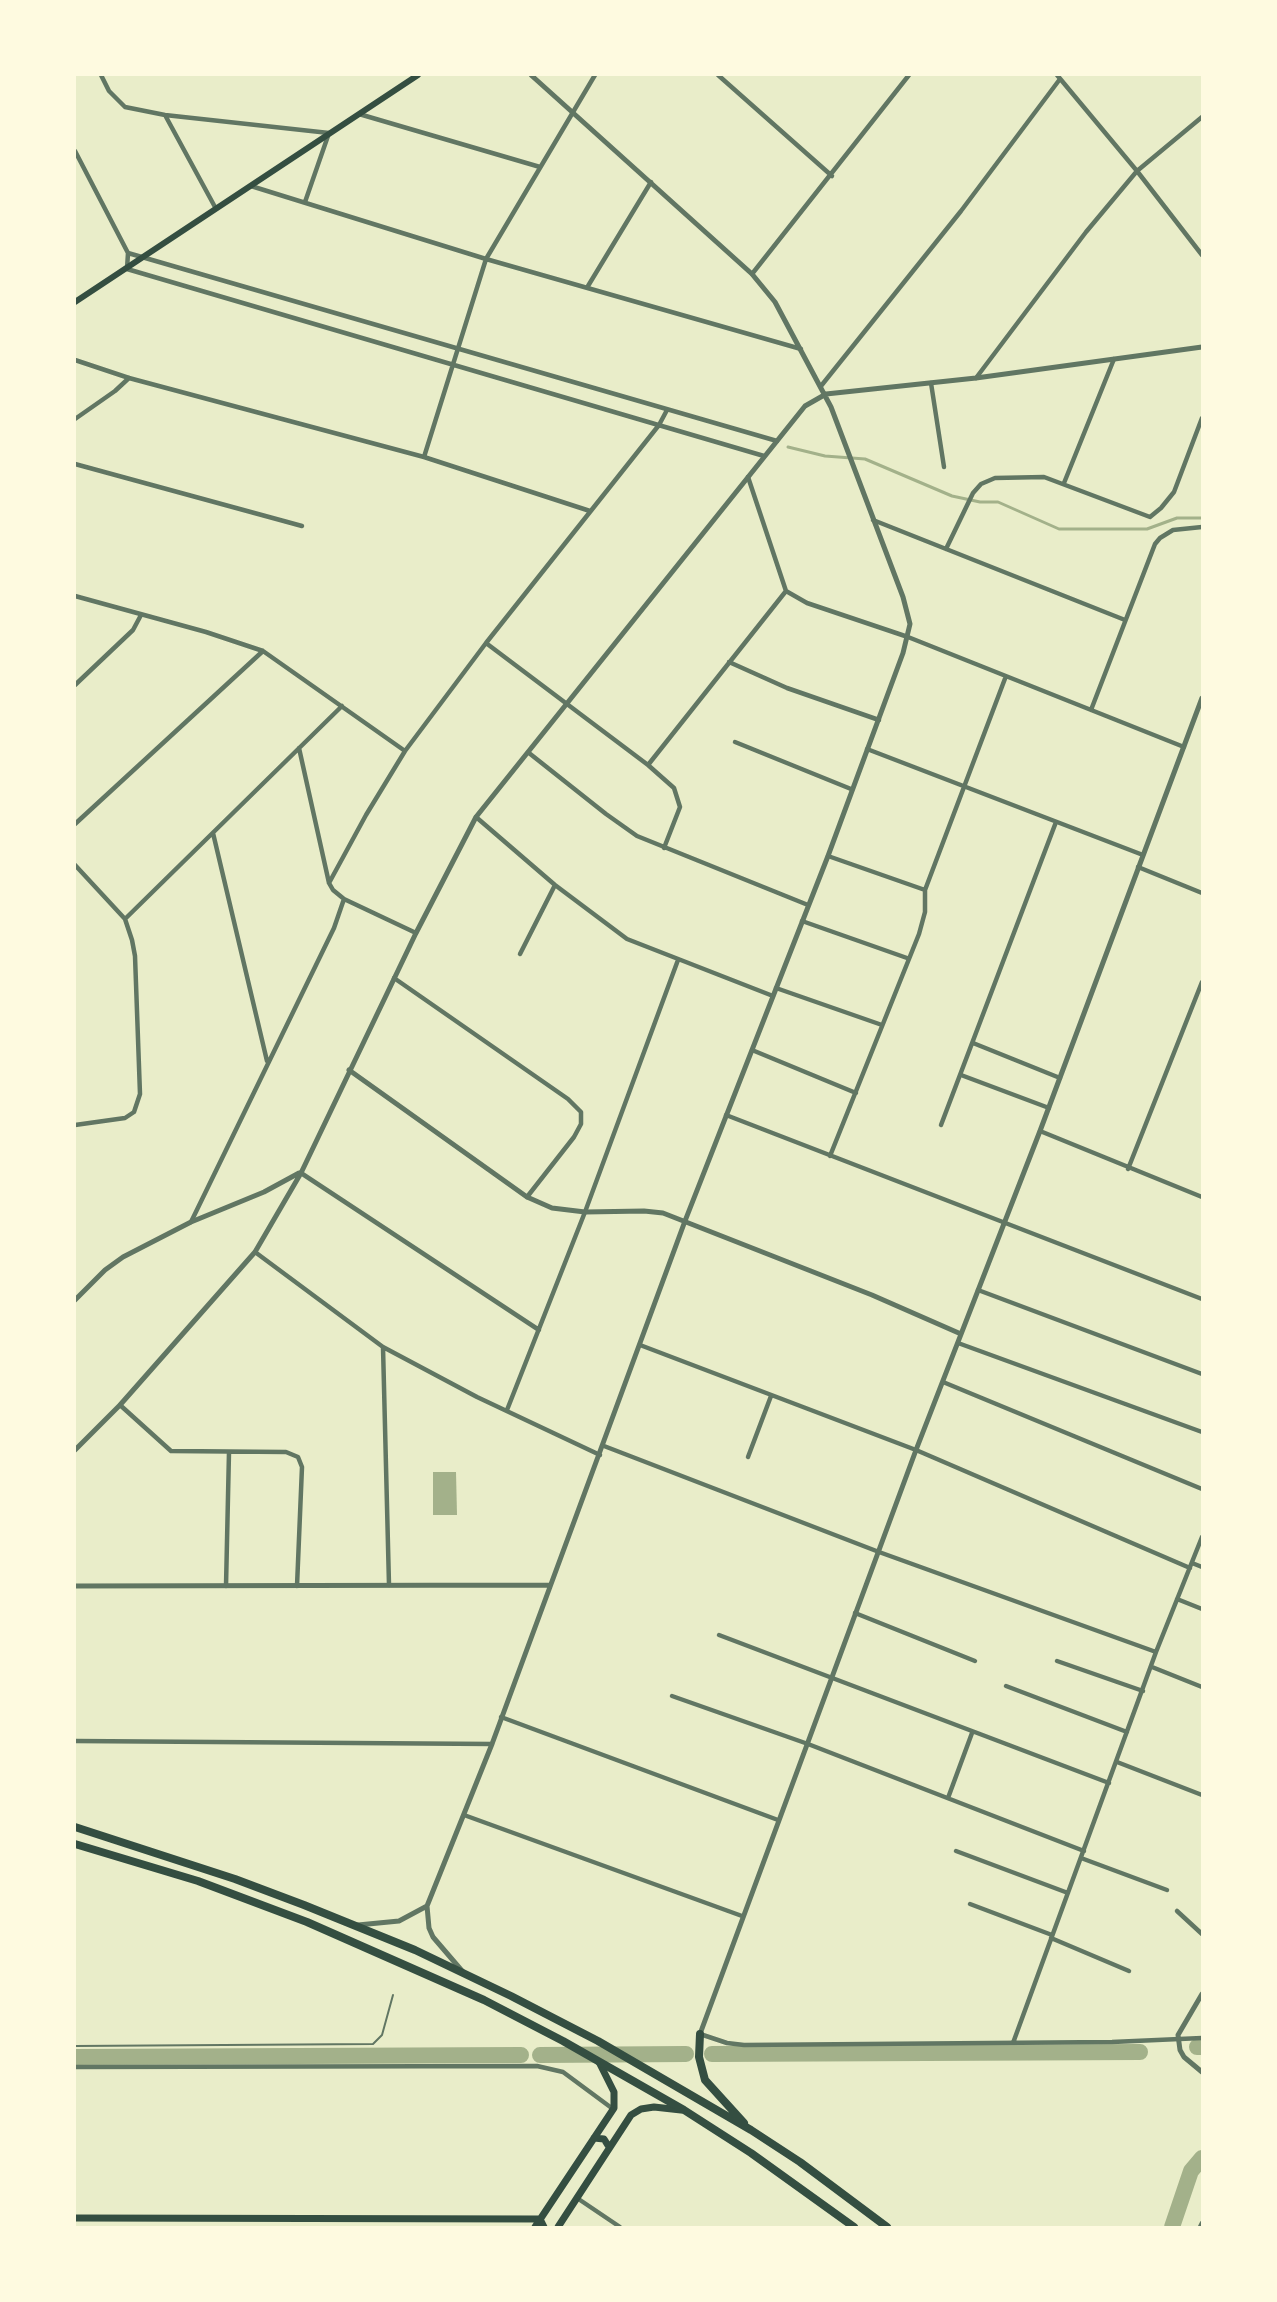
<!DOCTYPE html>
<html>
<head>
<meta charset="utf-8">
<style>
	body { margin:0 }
	#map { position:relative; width:1277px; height:2302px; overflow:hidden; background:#e9edc9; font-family:Cabin,sans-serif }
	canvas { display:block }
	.frame { position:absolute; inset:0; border:76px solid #fefae0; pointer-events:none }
</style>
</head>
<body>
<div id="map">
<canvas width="1277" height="2302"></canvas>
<div class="frame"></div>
</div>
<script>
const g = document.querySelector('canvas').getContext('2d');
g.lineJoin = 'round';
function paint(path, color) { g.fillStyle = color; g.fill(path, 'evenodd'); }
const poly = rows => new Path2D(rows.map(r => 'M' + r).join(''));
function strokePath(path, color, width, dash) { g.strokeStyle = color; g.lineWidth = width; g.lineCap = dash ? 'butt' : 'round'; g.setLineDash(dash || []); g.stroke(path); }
const water = poly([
	[433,1472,456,1472,457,1515,433,1515]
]);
const stream = poly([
	[788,447,825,456,865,459,952,496,980,502,998,502,1059,529,1147,529,1177,518,1202,518]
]);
const river = poly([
	[1197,2047,1202,2047],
	[712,2054,1140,2052],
	[540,2055,686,2054],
	[75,2057,521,2055],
	[1172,2227,1191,2171,1202,2158]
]);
const service = poly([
	[75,2046,373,2044,382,2035,393,1995]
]);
const minor = poly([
	[101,75,109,91,125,107,165,115,329,133,305,202],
	[718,75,832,176],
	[1057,75,1137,171,1202,255],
	[359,114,540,167],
	[165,115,215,207],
	[75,151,128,253,127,269,764,456],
	[251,186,486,259,801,349],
	[128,253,777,441],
	[752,274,909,75],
	[588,286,651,182],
	[75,360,129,378,424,457,590,511],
	[976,378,1086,232,1137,171,1202,117],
	[931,383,944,467],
	[821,386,961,211,1060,79],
	[75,419,115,391,129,378],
	[424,457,486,259,595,75],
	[75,464,302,526],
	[748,477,786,591,807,603,908,637,1184,747],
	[1064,483,1114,359],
	[873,520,1125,620],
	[946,549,973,493,981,484,995,478,1044,477,1150,517,1161,508,1174,492,1202,418],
	[75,596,206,632,263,651,405,751],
	[486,643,648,765,674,788,680,807,664,848],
	[729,662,787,688,879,720],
	[75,685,133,630,141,615],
	[1091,710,1155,544,1160,538,1173,530,1202,527],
	[735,742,851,789],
	[299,748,329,883,333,890,344,899,416,933],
	[867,749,1143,855],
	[529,753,606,814,637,836,808,905],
	[648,765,786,591],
	[476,817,555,885,627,939,773,996],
	[75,824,263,651],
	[213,833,267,1061],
	[828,856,925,890],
	[75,865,125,919,132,940,135,956,140,1094,134,1112,125,1118,75,1125],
	[1138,867,1202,893],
	[329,883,366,815,405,751,486,643,659,425,667,410],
	[125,919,342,706],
	[802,921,907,958],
	[520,954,555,885],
	[394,978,568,1099,581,1112,581,1124,574,1137,527,1197],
	[776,988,882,1025],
	[973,1043,1060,1078],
	[752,1050,856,1093],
	[961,1075,1049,1108],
	[726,1115,1202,1299],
	[941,1125,1056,822],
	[1040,1131,1202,1197],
	[830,1156,919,934,925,912,925,890,1006,676],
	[1128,1169,1202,982],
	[301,1173,539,1330],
	[191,1222,334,928,344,899],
	[255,1252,383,1347,477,1397,600,1455],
	[978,1290,1202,1374],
	[958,1343,1202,1432],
	[640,1345,916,1450,1190,1568],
	[383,1347,389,1585],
	[943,1382,1202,1489],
	[120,1405,171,1451,286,1452,298,1457,302,1467,297,1586],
	[507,1410,585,1212,678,960],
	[604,1446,879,1552,1156,1652],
	[748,1457,771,1396],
	[1192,1563,1202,1567],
	[226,1586,229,1452],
	[1177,1599,1202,1609],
	[855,1613,975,1661],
	[719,1635,1109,1783],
	[1057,1661,1143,1691],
	[1152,1667,1202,1687],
	[1006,1686,1127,1732],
	[672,1696,808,1744,1084,1851],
	[501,1717,778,1820],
	[75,1741,492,1744],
	[1117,1762,1202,1795],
	[948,1798,972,1733],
	[464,1815,742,1916],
	[956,1851,1068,1893],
	[1081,1858,1167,1890],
	[970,1904,1052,1935],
	[1177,1911,1202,1934],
	[1051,1938,1129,1971],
	[700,2034,727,2043,744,2045,1112,2042,1202,2038],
	[1013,2043,1156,1652,1202,1537],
	[75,2067,537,2066,563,2072,613,2109],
	[577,2198,620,2227],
	[1200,2227,1202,2223]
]);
const tertiary = poly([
	[349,1070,527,1197,552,1208,585,1212,644,1211,663,1213,872,1295,961,1334],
	[75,1300,105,1270,123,1257,191,1222,264,1192,299,1173],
	[75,1450,120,1405,255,1252,301,1173,416,933,476,817,805,406,826,394,976,378,1202,347],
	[75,1586,549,1585],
	[358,1925,399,1921,427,1906],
	[463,1972,433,1937,429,1928,427,1906,492,1744,685,1221,828,856,903,653,910,624,903,597,831,407,775,302,752,274,531,75],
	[1202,1994,1178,2035,1180,2050,1184,2057,1202,2072],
	[700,2034,916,1450,1040,1131,1202,698]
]);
const secondary = poly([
	[75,302,418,75]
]);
const primary = poly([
	[594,2138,604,2139,609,2147],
	[75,2218,540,2219],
	[540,2219,544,2227],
	[535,2227,614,2108,614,2092,599,2062],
	[558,2227,631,2115,641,2109,654,2107,681,2110]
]);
const motorway = poly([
	[75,1827,235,1879,304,1905,415,1950,511,1996,598,2041,751,2130,800,2162,887,2227],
	[75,1844,198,1881,307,1922,484,2000,563,2041,684,2110,751,2153,854,2227],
	[700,2034,699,2057,705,2080,744,2123]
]);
paint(water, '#a3b18a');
strokePath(stream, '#a3b18a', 3);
strokePath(river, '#a3b18a', 16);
strokePath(service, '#617663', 2);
strokePath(minor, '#617663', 4.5);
strokePath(tertiary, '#617663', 5);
strokePath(secondary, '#344e41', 6);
strokePath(primary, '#344e41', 7);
strokePath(motorway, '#344e41', 8);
</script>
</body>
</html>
